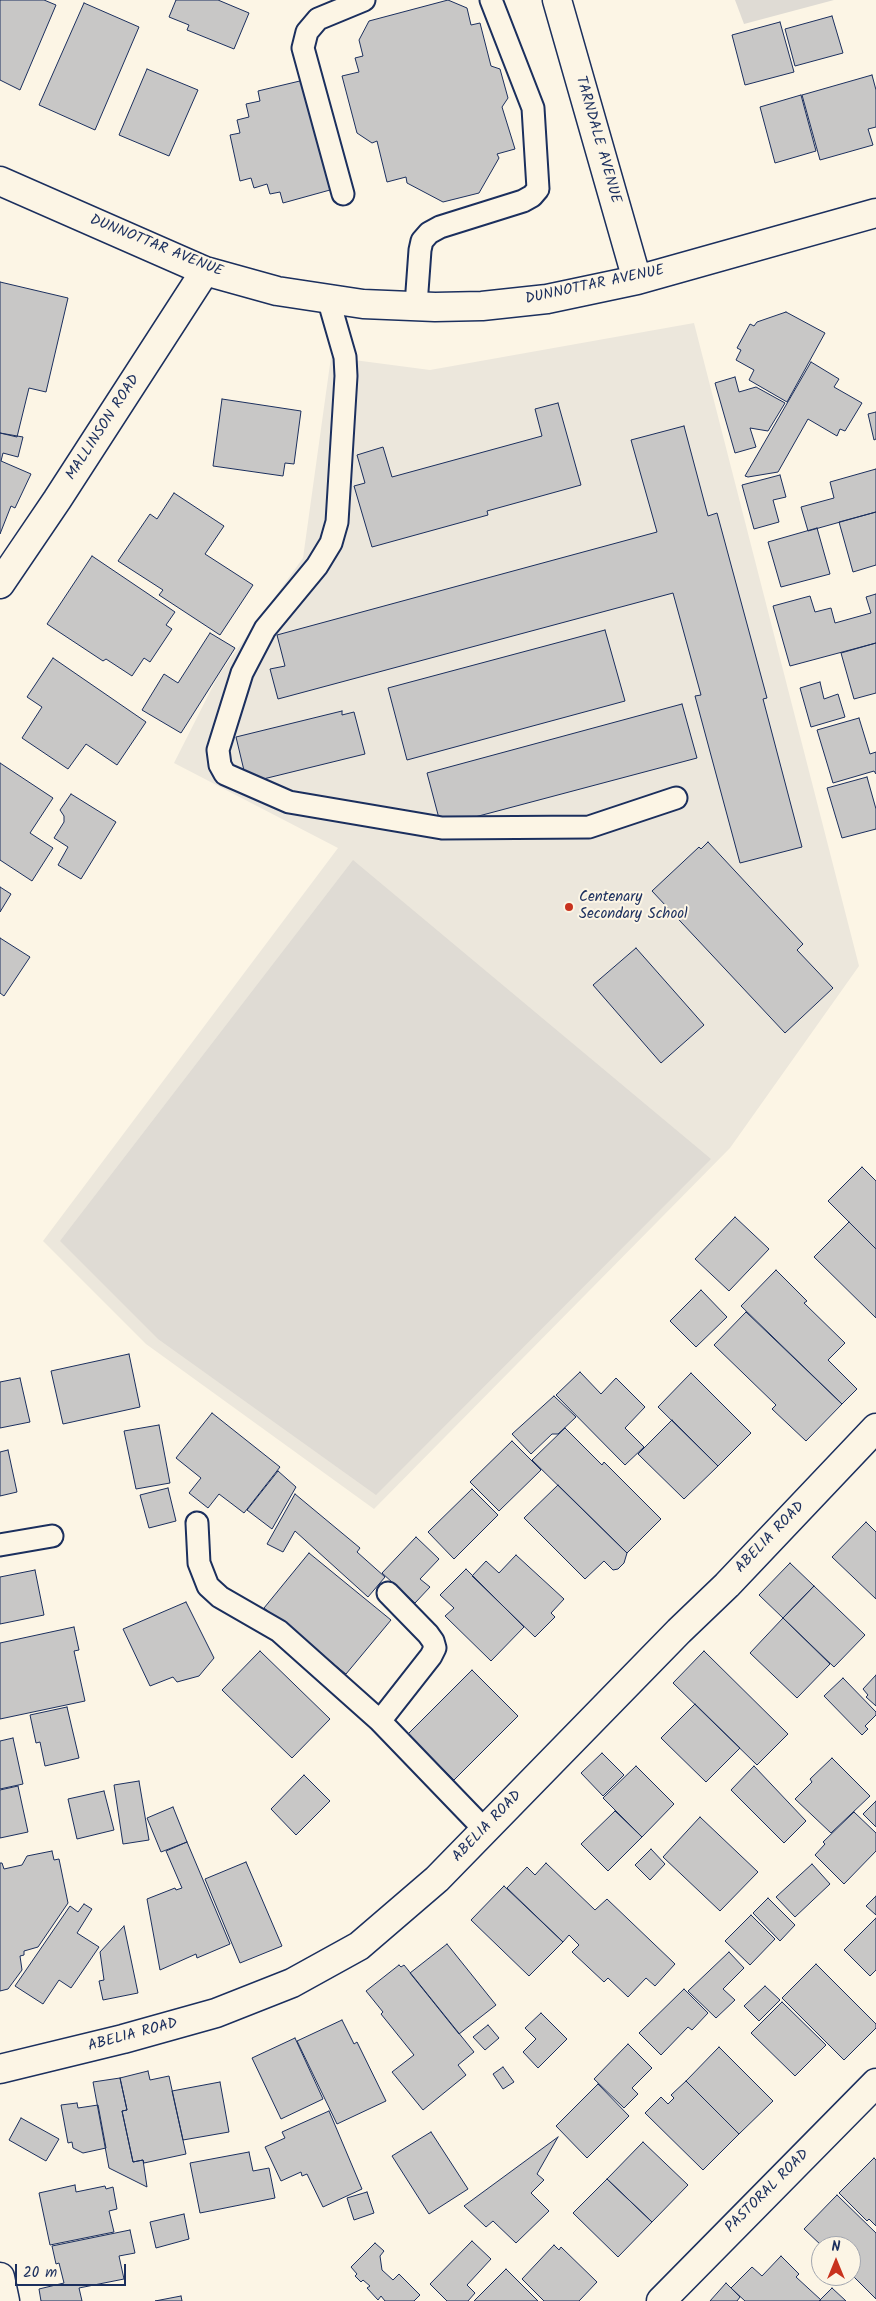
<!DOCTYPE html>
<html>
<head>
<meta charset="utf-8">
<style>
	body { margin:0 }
	#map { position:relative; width:876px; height:2301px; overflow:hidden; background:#fcf5e5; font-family:Kalam,sans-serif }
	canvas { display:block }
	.north { position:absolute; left:811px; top:2236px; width:50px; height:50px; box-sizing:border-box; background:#fcf5e5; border:1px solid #a2a6af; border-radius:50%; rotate:0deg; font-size:14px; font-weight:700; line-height:20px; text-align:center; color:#1b2f5e }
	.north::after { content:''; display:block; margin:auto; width:18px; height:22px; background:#c8321e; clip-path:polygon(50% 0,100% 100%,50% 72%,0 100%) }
	.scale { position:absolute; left:15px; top:2264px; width:111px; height:22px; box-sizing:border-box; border:2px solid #1b2f5e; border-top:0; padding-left:6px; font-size:15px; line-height:18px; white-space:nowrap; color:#1b2f5e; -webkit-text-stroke:4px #fcf5e5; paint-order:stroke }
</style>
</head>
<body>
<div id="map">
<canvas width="876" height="2301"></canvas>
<div class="north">N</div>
<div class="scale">20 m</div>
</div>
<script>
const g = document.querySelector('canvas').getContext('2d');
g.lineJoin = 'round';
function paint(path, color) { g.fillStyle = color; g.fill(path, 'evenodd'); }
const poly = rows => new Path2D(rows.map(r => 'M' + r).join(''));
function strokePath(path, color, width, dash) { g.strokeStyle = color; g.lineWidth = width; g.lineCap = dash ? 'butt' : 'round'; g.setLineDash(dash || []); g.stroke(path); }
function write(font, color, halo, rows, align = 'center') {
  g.font = font + ' Kalam,sans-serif'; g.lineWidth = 4; g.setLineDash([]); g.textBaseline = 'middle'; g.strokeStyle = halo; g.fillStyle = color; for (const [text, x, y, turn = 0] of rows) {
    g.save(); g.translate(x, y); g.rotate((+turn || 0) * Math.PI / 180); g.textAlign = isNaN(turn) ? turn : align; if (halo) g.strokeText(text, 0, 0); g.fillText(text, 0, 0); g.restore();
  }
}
const built = poly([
	[694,323,859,966,730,1148,374,1509,146,1344,43,1241,338,848,174,763,218,676,303,558,331,357,430,370]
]);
const green = poly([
	[735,0,834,0,744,24],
	[353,860,711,1159,376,1495,158,1339,60,1241]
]);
const building = poly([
	[0,0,44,0,56,5,20,90,0,80,0,0],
	[176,0,218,0,249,13,234,49,187,30,189,25,169,17,176,0],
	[448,0,467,8,471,25,480,23,491,66,500,69,508,98,502,107,515,149,497,154,499,158,479,193,443,202,407,183,406,177,387,182,377,141,372,143,357,133,342,76,359,72,355,58,363,56,359,40,369,21,448,0],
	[84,3,139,27,95,130,39,105,84,3],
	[832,16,843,53,795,66,785,29,832,16],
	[780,22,794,72,745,85,732,35,780,22],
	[147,69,198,90,169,156,119,135,147,69],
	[872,75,876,90,876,127,868,129,873,145,820,160,802,95,872,75],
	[304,80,330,190,283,203,280,192,270,194,267,184,254,188,251,178,240,181,230,135,240,133,237,120,249,117,246,104,260,101,258,91,304,80],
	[801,95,816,151,775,163,760,107,801,95],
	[0,282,68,298,46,392,29,388,17,437,0,433,0,282],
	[786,312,825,333,787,402,749,380,754,370,736,360,741,350,737,348,750,324,754,326,757,322,786,312],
	[811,362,839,379,834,387,862,403,845,431,840,429,837,436,808,419,778,472,748,477,745,476,811,362],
	[735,377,739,392,756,387,785,403,768,431,750,428,756,447,735,453,715,383,735,377],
	[222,399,301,411,294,464,285,463,283,476,213,466,222,399],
	[558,403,581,485,487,511,488,515,372,547,354,486,365,483,357,455,383,447,392,477,542,436,535,409,558,403],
	[876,412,876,439,874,440,868,414,876,412],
	[684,426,708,516,717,513,767,698,763,699,802,847,740,863,695,696,701,695,673,593,278,699,270,669,285,666,277,635,657,532,631,440,684,426],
	[0,433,23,437,18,457,3,453,1,461,31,474,15,508,11,506,0,534,0,433],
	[876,469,876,512,808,531,801,507,834,498,830,482,876,469],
	[780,475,786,497,773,500,779,522,754,529,742,485,780,475],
	[174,493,224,526,205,554,253,585,220,635,159,595,163,590,118,561,150,514,157,519,174,493],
	[876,512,876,565,853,572,839,522,876,512],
	[817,528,830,574,781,587,768,542,817,528],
	[92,556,175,612,166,625,172,629,150,662,144,658,132,676,106,659,103,661,47,624,92,556],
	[876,594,876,643,790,666,773,606,810,596,815,612,831,608,835,623,871,613,866,597,876,594],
	[605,630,625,701,407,760,388,688,605,630],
	[210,633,235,648,181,733,142,710,164,674,178,683,210,633],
	[876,643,876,693,854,699,841,653,876,643],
	[53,658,146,722,117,765,86,744,68,769,22,738,42,707,27,697,53,658],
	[820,682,824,699,838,694,845,717,811,727,800,688,820,682],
	[682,704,697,758,441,826,427,773,682,704],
	[342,711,342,715,354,712,365,754,247,783,236,737,342,711],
	[859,718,870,754,876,752,876,774,874,771,833,783,817,730,859,718],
	[0,763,53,798,30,833,53,848,32,881,0,860,0,763],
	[867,777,876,809,876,829,842,838,827,788,867,777],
	[71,794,116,822,81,879,58,865,68,847,54,838,64,822,64,816,60,810,71,794],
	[708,842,803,944,797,950,833,988,785,1033,652,891,699,847,701,849,708,842],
	[0,887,11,894,0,912,0,887],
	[0,938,30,957,4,996,0,993,0,938],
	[636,948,704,1025,661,1063,593,985,636,948],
	[862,1167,876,1181,876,1249,828,1201,862,1167],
	[735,1217,769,1249,729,1291,695,1259,735,1217],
	[849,1222,876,1249,876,1318,814,1257,849,1222],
	[776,1270,807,1301,804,1303,845,1343,828,1360,857,1389,842,1404,741,1306,776,1270],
	[701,1290,727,1317,696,1347,670,1321,701,1290],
	[746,1312,842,1404,806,1441,772,1409,776,1405,714,1345,746,1312],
	[129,1354,140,1407,63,1424,51,1371,129,1354],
	[580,1372,601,1394,616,1378,645,1407,625,1428,644,1447,625,1465,556,1395,580,1372],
	[691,1373,751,1433,718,1466,658,1407,691,1373],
	[20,1378,30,1422,0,1428,0,1382,20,1378],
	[554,1396,576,1417,558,1434,552,1434,531,1454,512,1434,554,1396],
	[212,1413,280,1467,244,1513,219,1494,208,1508,189,1493,201,1478,176,1458,212,1413],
	[672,1420,718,1466,684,1499,638,1454,672,1420],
	[159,1425,170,1483,136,1489,124,1431,159,1425],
	[565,1428,602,1465,604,1462,661,1519,627,1553,532,1460,565,1428],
	[512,1441,541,1470,499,1511,470,1482,512,1441],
	[8,1450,17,1492,0,1496,0,1452,8,1450],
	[278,1471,296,1487,272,1529,247,1510,278,1471],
	[558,1485,627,1553,624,1563,618,1569,613,1570,604,1561,585,1579,524,1518,558,1485],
	[168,1488,176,1521,149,1528,140,1495,168,1488],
	[472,1489,498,1515,454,1559,428,1532,472,1489],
	[295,1494,360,1548,357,1552,385,1577,368,1597,295,1531,283,1552,267,1544,295,1494],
	[866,1522,876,1532,876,1599,832,1557,866,1522],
	[416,1537,439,1559,420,1579,430,1587,415,1603,382,1573,416,1537],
	[309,1553,391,1620,346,1674,264,1608,309,1553],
	[516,1555,564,1599,551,1613,555,1617,535,1637,472,1576,486,1561,499,1573,516,1555],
	[790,1563,814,1586,783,1618,759,1595,790,1563],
	[466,1569,524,1627,491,1661,445,1616,454,1608,440,1595,466,1569],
	[35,1570,44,1615,0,1624,0,1577,35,1570],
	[814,1586,865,1635,834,1667,783,1618,814,1586],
	[186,1602,214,1658,199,1676,177,1682,173,1677,150,1686,123,1629,186,1602],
	[783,1618,830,1664,797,1698,750,1653,783,1618],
	[74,1627,79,1650,74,1651,85,1701,0,1719,0,1643,74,1627],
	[260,1651,330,1719,292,1758,222,1690,260,1651],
	[704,1651,788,1734,757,1765,673,1683,704,1651],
	[472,1670,518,1716,454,1780,408,1734,472,1670],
	[876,1675,876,1706,866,1697,868,1695,863,1689,876,1675],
	[843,1678,876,1712,876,1715,865,1726,868,1729,862,1735,824,1696,843,1678],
	[695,1704,740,1748,706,1782,661,1738,695,1704],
	[67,1707,79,1758,45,1766,40,1742,36,1743,30,1715,67,1707],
	[13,1738,23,1784,0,1789,0,1741,13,1738],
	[602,1753,624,1775,603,1796,581,1773,602,1753],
	[832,1758,870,1796,831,1833,795,1799,812,1782,810,1779,832,1758],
	[636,1766,674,1804,642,1837,603,1798,636,1766],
	[754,1766,806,1821,784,1843,731,1790,754,1766],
	[304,1775,330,1801,296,1835,271,1809,304,1775],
	[139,1781,149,1840,123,1844,114,1785,139,1781],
	[18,1786,28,1832,0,1838,0,1790,18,1786],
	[104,1791,114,1830,77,1839,68,1799,104,1791],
	[876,1801,876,1827,863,1814,876,1801],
	[173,1807,187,1842,161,1852,147,1818,173,1807],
	[615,1811,642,1837,608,1871,581,1844,615,1811],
	[854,1812,876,1833,876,1851,844,1884,815,1855,825,1844,823,1842,854,1812],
	[700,1817,758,1872,720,1911,663,1857,700,1817],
	[187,1842,230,1944,197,1958,196,1954,160,1970,147,1899,175,1888,176,1890,182,1888,166,1851,187,1842],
	[651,1849,665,1864,650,1880,635,1865,651,1849],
	[52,1851,54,1860,59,1859,68,1903,38,1947,24,1951,24,1955,20,1956,22,1970,8,1989,0,1991,0,1863,2,1863,4,1869,22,1865,27,1856,52,1851],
	[246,1862,282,1946,240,1963,205,1879,246,1862],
	[546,1863,595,1910,607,1899,675,1964,655,1986,646,1978,628,1997,608,1978,604,1982,572,1952,579,1945,569,1935,563,1942,507,1888,527,1867,535,1875,546,1863],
	[812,1864,830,1884,795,1917,776,1897,812,1864],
	[504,1886,563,1942,529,1976,471,1920,504,1886],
	[876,1896,876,1915,866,1906,876,1896],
	[768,1898,795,1925,780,1941,753,1913,768,1898],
	[84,1904,92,1909,77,1933,99,1947,71,1988,59,1980,43,2004,15,1986,70,1906,78,1912,84,1904],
	[751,1915,775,1939,750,1965,725,1941,751,1915],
	[876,1918,876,1970,870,1976,844,1950,876,1918],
	[124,1926,138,1993,103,2000,99,1981,104,1980,100,1952,124,1926],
	[447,1944,496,2005,459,2034,410,1973,447,1944],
	[729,1952,744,1968,723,1989,735,2000,716,2018,688,1991,729,1952],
	[816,1964,876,2024,876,2028,844,2060,782,1998,816,1964],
	[399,1965,401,1967,404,1965,474,2052,458,2065,466,2075,423,2110,392,2072,414,2055,381,2014,383,2012,366,1991,399,1965],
	[765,1986,780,2000,759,2021,744,2006,765,1986],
	[684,1989,708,2013,692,2030,688,2027,661,2055,639,2033,684,1989],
	[782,2002,826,2045,795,2076,751,2033,782,2002],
	[541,2013,567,2039,538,2068,523,2052,536,2039,525,2028,541,2013],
	[342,2020,354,2044,357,2042,386,2101,337,2124,297,2041,342,2020],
	[488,2025,499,2038,485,2050,473,2037,488,2025],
	[295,2038,323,2099,281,2119,252,2058,295,2038],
	[628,2044,652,2068,632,2088,638,2094,624,2108,594,2079,628,2044],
	[719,2047,773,2101,739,2134,686,2081,719,2047],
	[503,2067,514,2082,503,2089,493,2074,503,2067],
	[148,2071,150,2080,169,2076,186,2154,144,2163,143,2160,133,2162,122,2111,127,2110,120,2078,148,2071],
	[120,2078,127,2110,122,2111,133,2162,143,2160,147,2187,109,2168,93,2082,120,2078],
	[686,2081,739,2134,703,2170,645,2113,661,2097,668,2104,674,2098,671,2095,686,2081],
	[220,2082,229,2132,183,2140,172,2091,220,2082],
	[598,2084,629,2116,587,2158,556,2126,598,2084],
	[77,2103,78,2108,98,2105,106,2148,83,2153,73,2148,72,2142,68,2143,61,2105,77,2103],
	[329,2111,362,2189,323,2207,307,2174,302,2176,301,2172,281,2181,265,2147,285,2138,282,2132,329,2111],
	[21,2118,59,2139,46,2161,9,2140,21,2118],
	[431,2132,468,2189,429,2214,392,2156,431,2132],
	[558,2137,537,2174,544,2180,531,2193,549,2211,516,2243,493,2221,486,2227,464,2206,558,2137],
	[643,2142,688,2185,652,2222,607,2179,643,2142],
	[249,2152,253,2171,269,2168,275,2198,200,2213,190,2163,249,2152],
	[874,2158,876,2160,876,2226,869,2219,867,2221,839,2193,874,2158],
	[607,2179,652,2222,618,2257,573,2213,607,2179],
	[75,2185,76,2192,105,2186,106,2189,113,2187,117,2209,109,2211,114,2232,50,2245,39,2193,75,2185],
	[367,2192,374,2213,354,2220,347,2198,367,2192],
	[837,2195,876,2233,876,2299,851,2274,851,2246,822,2246,804,2229,837,2195],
	[184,2214,189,2239,156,2248,150,2222,184,2214],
	[130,2230,135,2253,119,2256,124,2279,79,2288,82,2301,41,2301,39,2289,64,2283,59,2263,56,2264,52,2246,130,2230],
	[472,2241,491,2259,467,2285,475,2293,468,2301,447,2301,430,2284,472,2241],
	[375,2243,384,2251,380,2256,382,2270,393,2280,399,2274,420,2295,414,2301,385,2301,381,2296,378,2300,367,2288,370,2286,363,2280,361,2282,355,2276,357,2274,351,2267,375,2243],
	[554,2245,559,2250,561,2247,597,2282,579,2301,544,2301,522,2279,554,2245],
	[781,2256,799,2274,796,2277,821,2300,819,2301,745,2301,731,2288,752,2267,762,2276,781,2256],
	[506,2269,538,2301,474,2301,506,2269],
	[726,2283,740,2297,737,2301,710,2301,726,2283],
	[832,2288,846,2301,819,2301,832,2288],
	[181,2296,182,2301,155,2301,181,2296]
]);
const lane = poly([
	[343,194,303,48,307,32,318,19,364,0],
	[328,298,345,357,346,376,337,522,331,543,317,566,265,629,242,673,218,750,220,765,225,774,289,802,442,828,589,827,676,798],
	[416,305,420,250,422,241,429,233,440,227,523,201,532,196,538,189,533,108,491,0],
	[197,1523,199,1563,208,1586,220,1597,279,1631,380,1721,485,1830],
	[0,1545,52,1536],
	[380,1721,431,1656,435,1648,433,1641,428,1634,388,1593]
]);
const street = poly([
	[557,0,637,280],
	[0,181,205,271,277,291,363,304,435,307,482,306,547,299,637,280,876,213],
	[0,584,57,500,205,271],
	[0,2069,123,2039,216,2013,292,1983,359,1946,437,1879,679,1631,727,1585,876,1428],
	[0,2277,5,2301],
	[661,2301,876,2083]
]);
const markers = [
	[569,907,5,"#c8321e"]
];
const streetNames = [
	["TARNDALE AVENUE",597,140,74],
	["DUNNOTTAR AVENUE",156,247,22],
	["DUNNOTTAR AVENUE",595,286,-12],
	["MALLINSON ROAD",104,428,-57],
	["ABELIA ROAD",771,1538,-46],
	["ABELIA ROAD",488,1827,-46],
	["ABELIA ROAD",133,2036,-15],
	["PASTORAL ROAD",768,2192,-45]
];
const poiNames = [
	["Centenary",579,898],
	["Secondary School",579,915]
];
paint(built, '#ece7dc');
paint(green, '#dfdbd4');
paint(building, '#c8c7c6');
strokePath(building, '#1b2f5e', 1);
strokePath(lane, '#1b2f5e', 25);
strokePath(street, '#1b2f5e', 31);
strokePath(lane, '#fcf5e5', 21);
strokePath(street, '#fcf5e5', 28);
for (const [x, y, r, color] of markers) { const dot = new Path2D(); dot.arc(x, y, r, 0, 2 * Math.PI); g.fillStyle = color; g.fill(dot); strokePath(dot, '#fcf5e5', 2); }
write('15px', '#1b2f5e', '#fcf5e5', streetNames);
write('15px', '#1b2f5e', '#fcf5e5', poiNames, 'left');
</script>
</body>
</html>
